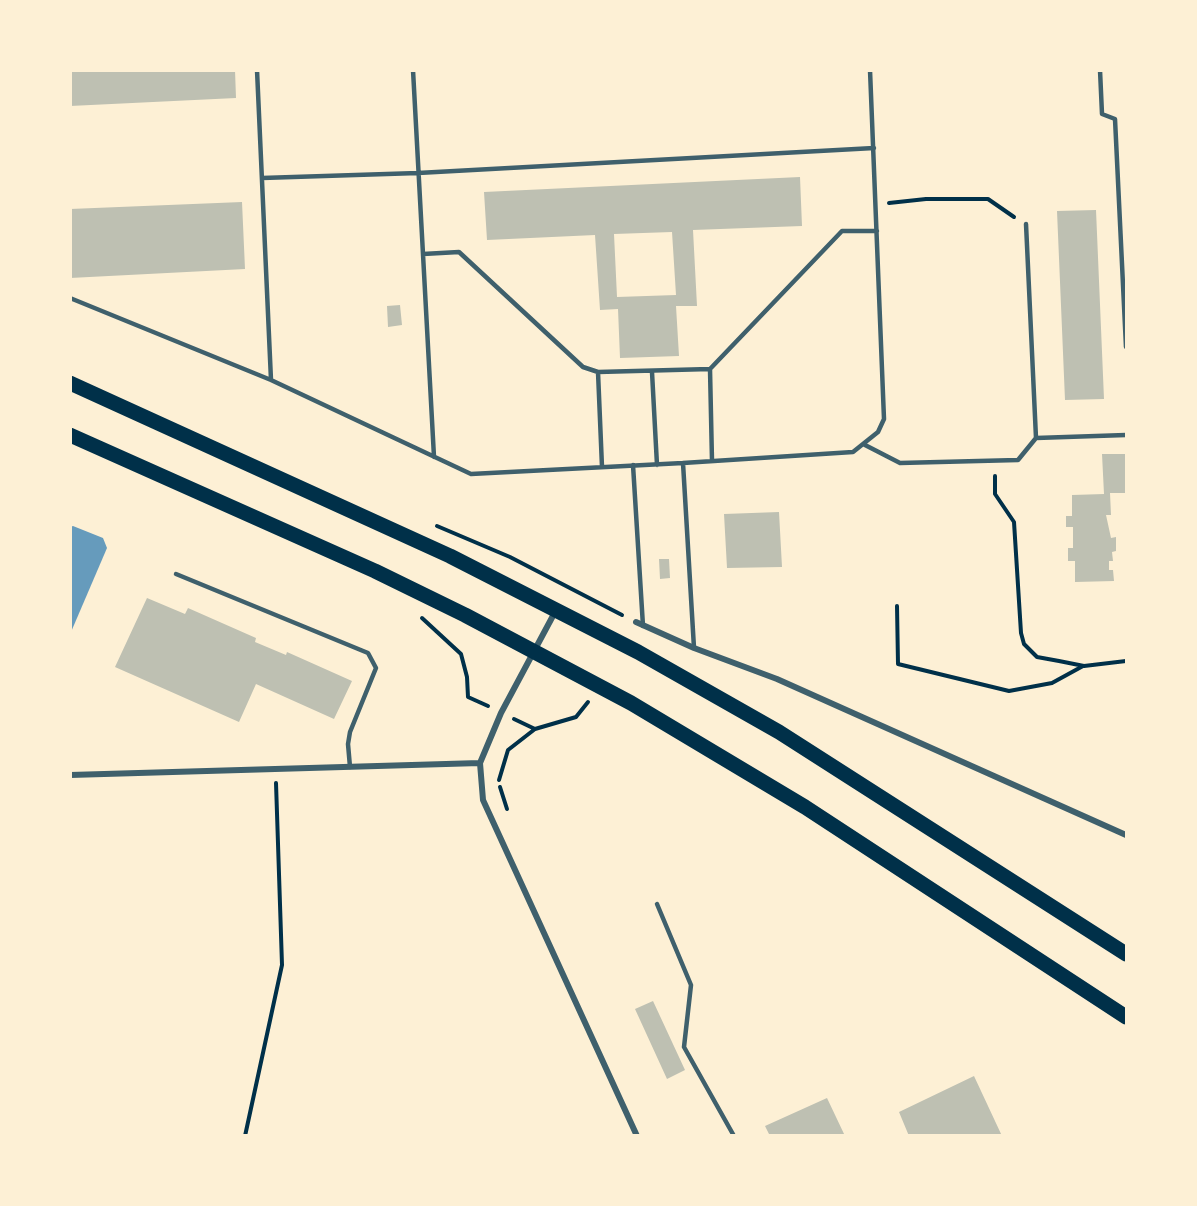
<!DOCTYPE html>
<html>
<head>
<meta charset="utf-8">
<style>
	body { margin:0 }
	#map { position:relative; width:1197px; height:1206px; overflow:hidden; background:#fdf0d5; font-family:"Source Serif 4",serif }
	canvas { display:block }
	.frame { position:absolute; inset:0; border:72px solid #fdf0d5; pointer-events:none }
</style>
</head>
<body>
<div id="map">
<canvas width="1197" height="1206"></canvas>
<div class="frame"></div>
</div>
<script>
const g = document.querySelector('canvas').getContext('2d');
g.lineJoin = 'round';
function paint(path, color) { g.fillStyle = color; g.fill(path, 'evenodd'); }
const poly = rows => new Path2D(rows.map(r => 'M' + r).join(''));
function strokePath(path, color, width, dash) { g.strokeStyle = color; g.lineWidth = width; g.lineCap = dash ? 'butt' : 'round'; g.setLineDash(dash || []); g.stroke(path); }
const water = poly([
	[73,526,103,538,107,548,71,632,70,527]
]);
const building = poly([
	[70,70,235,70,236,98,70,106],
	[800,177,802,226,693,230,697,306,676,306,679,356,620,358,618,309,600,310,595,235,487,240,484,192],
	[672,232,676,295,617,297,614,234],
	[242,202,245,269,70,278,70,209],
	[1096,210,1104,399,1065,400,1057,211],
	[400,305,402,325,388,327,387,306],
	[1102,454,1125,454,1126,459,1126,493,1110,493,1111,515,1106,515,1111,538,1116,537,1116,551,1112,552,1113,561,1109,561,1109,570,1113,570,1114,581,1075,582,1075,561,1068,561,1068,548,1073,548,1073,527,1066,527,1066,516,1072,516,1072,495,1104,494],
	[779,512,782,567,727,568,724,514],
	[659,559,669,559,670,578,660,579],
	[147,598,185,614,188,608,256,638,255,642,286,655,287,652,352,681,334,719,256,684,239,722,115,667],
	[653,1001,685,1070,667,1079,635,1009],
	[974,1076,1002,1136,909,1136,899,1112],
	[827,1098,845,1136,770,1136,765,1126]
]);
const path = poly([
	[889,203,926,199,988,199,1014,217],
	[995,476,995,494,1014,522,1021,633,1024,644,1037,657,1059,661,1084,666,1126,661],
	[437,526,510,557,622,615],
	[897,606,898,664,1009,691,1052,683,1083,666],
	[422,618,461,654,467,677,468,697,488,706],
	[514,719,535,729],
	[499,780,508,750,535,729,576,717,588,702],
	[500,787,507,809],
	[245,1136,282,965,276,783]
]);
const service = poly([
	[257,70,271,380,471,474,683,463],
	[413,70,434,457],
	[1100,70,1102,114,1115,119,1126,347],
	[262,178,418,173,874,148],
	[1026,224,1036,438,1126,435],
	[423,254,459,252,583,367,598,372,602,467],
	[70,298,271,380],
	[598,372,710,369],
	[652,372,657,465],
	[865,445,900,463,1018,460,1036,438],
	[712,461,710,369,842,231,877,231],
	[633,465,643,626],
	[176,574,368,653,376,668,350,732,348,744,350,767],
	[694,648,683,463,853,452,878,432,884,419,870,70],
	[657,904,691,985,684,1047,734,1136]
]);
const minor = poly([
	[555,612,501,713,480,763,483,800,637,1136],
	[636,622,694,648,777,679,1126,835],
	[70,775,480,763]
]);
const primary = poly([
	[70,383,450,556,638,652,779,732,1126,954],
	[70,435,375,571,465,615,631,703,805,807,1126,1017]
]);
paint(water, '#669bbc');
paint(building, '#bec0b2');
strokePath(path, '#003049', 4);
strokePath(service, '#3f606c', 4.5);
strokePath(minor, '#3f606c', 6);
strokePath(primary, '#003049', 15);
</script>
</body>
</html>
